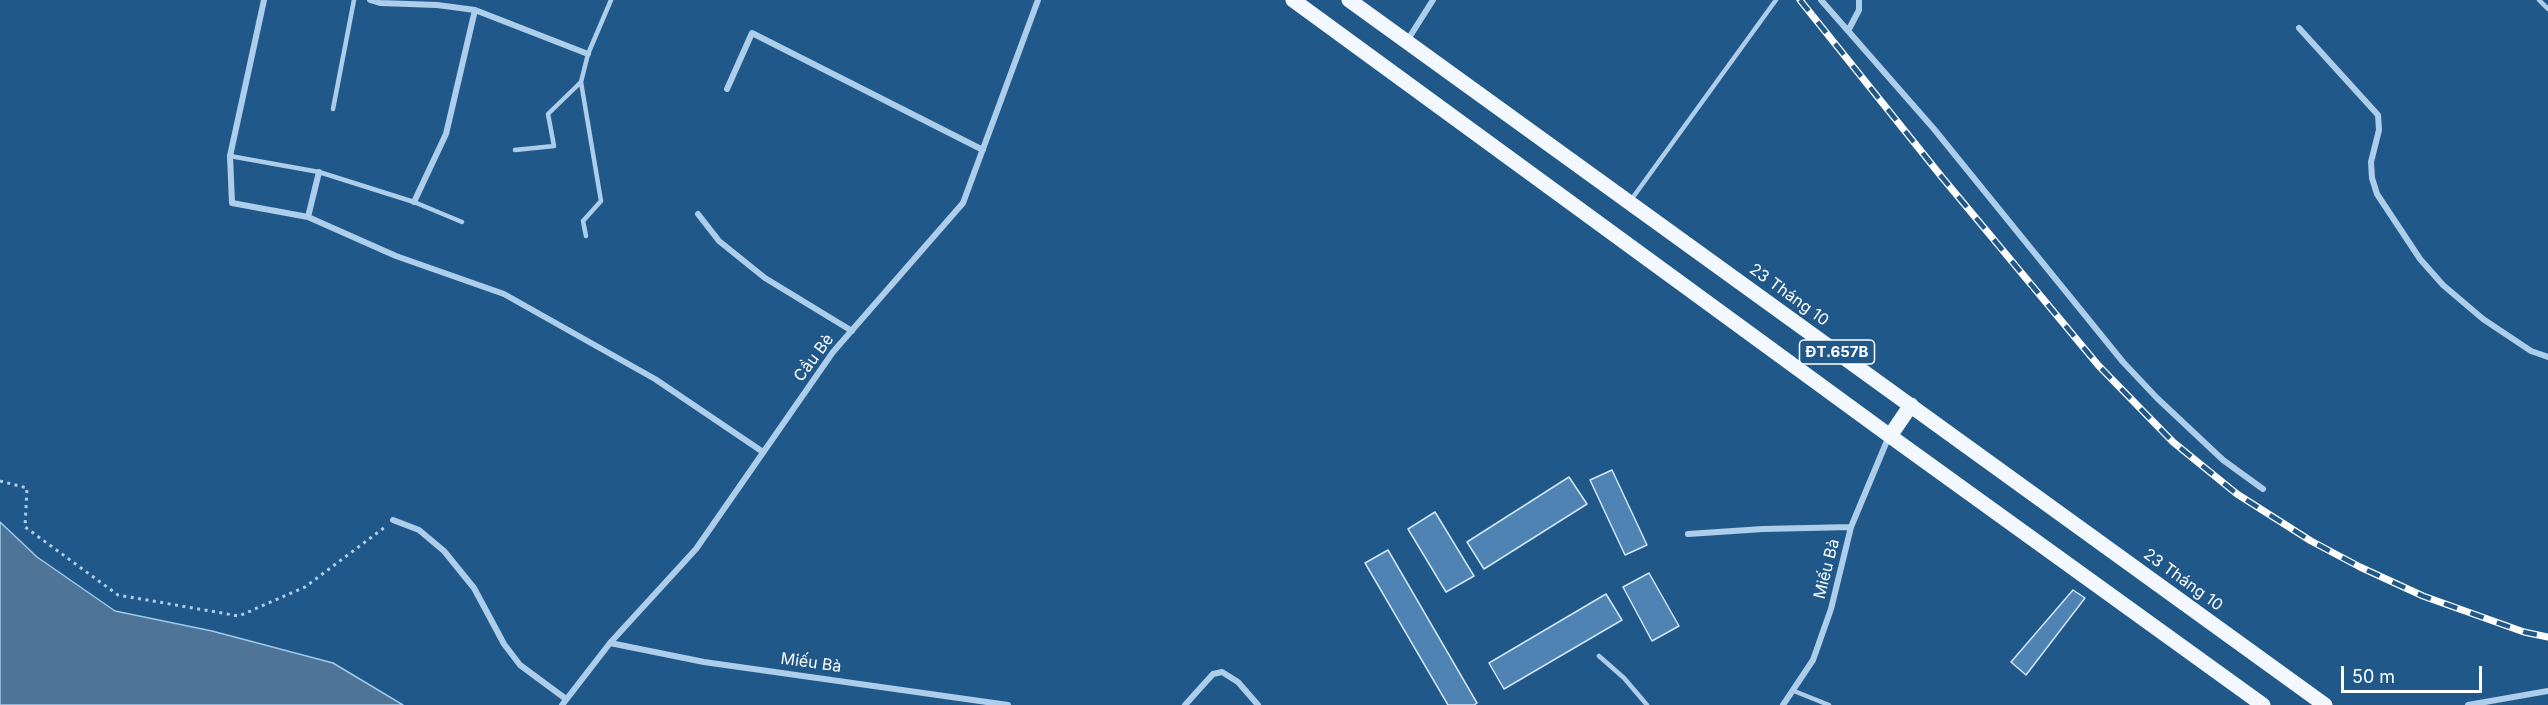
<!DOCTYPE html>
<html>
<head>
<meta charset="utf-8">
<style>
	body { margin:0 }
	#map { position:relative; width:2548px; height:705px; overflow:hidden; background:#21588a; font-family:Inter,sans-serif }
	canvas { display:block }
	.scale { position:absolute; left:2341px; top:666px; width:141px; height:27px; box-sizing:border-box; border:3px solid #fff; border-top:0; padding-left:8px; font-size:18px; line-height:21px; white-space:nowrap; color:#fff; -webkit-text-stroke:4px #21588a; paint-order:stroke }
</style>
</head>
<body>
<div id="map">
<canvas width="2548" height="705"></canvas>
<div class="scale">50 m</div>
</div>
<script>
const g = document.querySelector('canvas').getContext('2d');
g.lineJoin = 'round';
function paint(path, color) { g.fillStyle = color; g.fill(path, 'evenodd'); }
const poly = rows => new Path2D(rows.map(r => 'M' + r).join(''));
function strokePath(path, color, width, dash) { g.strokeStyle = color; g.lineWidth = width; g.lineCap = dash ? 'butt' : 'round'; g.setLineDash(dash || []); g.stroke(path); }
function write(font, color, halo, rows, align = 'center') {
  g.font = font + ' Inter,sans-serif'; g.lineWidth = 4.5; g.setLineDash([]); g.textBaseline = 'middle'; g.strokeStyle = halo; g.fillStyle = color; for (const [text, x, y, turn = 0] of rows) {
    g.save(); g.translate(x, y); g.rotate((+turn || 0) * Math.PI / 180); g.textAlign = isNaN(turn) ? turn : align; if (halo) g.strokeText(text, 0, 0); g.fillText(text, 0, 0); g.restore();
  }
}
const water = poly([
	[0,522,37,557,115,611,212,631,333,663,403,705,0,705,0,522]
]);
const building = poly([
	[1612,470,1647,545,1625,555,1590,480,1612,470],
	[1569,477,1587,504,1484,569,1467,542,1569,477],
	[1435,512,1474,576,1446,592,1408,529,1435,512],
	[1388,550,1477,703,1474,705,1448,705,1365,563,1388,550],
	[1649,573,1679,626,1652,641,1623,587,1649,573],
	[2073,590,2085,598,2026,675,2011,662,2073,590],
	[1606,594,1622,620,1504,689,1489,663,1606,594]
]);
const path = poly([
	[0,481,27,488,25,527,118,595,239,616,305,587,385,527]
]);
const lane = poly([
	[2539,0,2548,9],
	[581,82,601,201,583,221,586,236],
	[333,109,354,0],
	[515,150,554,146,548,114,581,82,588,54,611,0],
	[230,156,319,172,414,202,462,222],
	[1631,200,1776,0],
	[1599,656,1624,678,1647,705],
	[1794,691,1829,705]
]);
const street = poly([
	[264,0,230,156,232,203,308,217,396,256,504,294,655,379,763,452],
	[370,0,380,3,437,5,475,10,588,54],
	[1821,0,1934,129,2123,362,2157,398,2223,460,2263,489],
	[2299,28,2378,115,2379,130,2371,162,2372,178,2377,194,2420,259,2443,285,2483,319,2531,351,2548,357],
	[1848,31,1859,10,1859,0],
	[1407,41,1433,0],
	[727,89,752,33,983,150],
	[414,202,446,134,475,10],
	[698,214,719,241,765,278,852,331],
	[308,217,319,172],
	[393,520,419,530,444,551,474,588,504,644,520,665,566,699],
	[1688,534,1763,529,1851,527],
	[610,643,704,662,1008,705],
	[562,705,610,643,696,549,833,352,963,203,1038,0],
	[1185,705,1213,674,1222,672,1238,682,1258,705],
	[1783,705,1813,660,1831,609,1851,527,1889,436],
	[2468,705,2548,691]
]);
const primary = poly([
	[1293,0,1890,436,2263,705],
	[1349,0,2325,705],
	[1890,436,1911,405]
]);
const rail = poly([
	[1800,0,1941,176,2098,365,2173,442,2237,494,2311,541,2360,567,2423,596,2524,632,2548,637]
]);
const shields = [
	[1837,352,75]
];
const shieldNames = [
	["ĐT.657B",1837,352]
];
const streetNames = [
	["23 Tháng 10",1789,295,36],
	["Cầu Bè",814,358,-53],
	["Miếu Bà",1827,569,-76],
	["23 Tháng 10",2183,580,36],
	["Miếu Bà",811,663,8]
];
paint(water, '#4e7498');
strokePath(water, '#a1caec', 1.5);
paint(building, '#4e83b3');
strokePath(building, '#d2e6f8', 1.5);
strokePath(path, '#adceeb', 3, [3, 4.5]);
strokePath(lane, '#adceeb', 4.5);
strokePath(street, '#adceeb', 6);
strokePath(primary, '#f2f8fe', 15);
strokePath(rail, '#fff', 7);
strokePath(rail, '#21588a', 4.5, [14]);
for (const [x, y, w] of shields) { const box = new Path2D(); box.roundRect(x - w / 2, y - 12, w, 24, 4.5); g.fillStyle = '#21588a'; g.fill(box); strokePath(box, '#fff', 1.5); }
write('bold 15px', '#fff', null, shieldNames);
write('16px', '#fff', '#21588a', streetNames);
</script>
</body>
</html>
